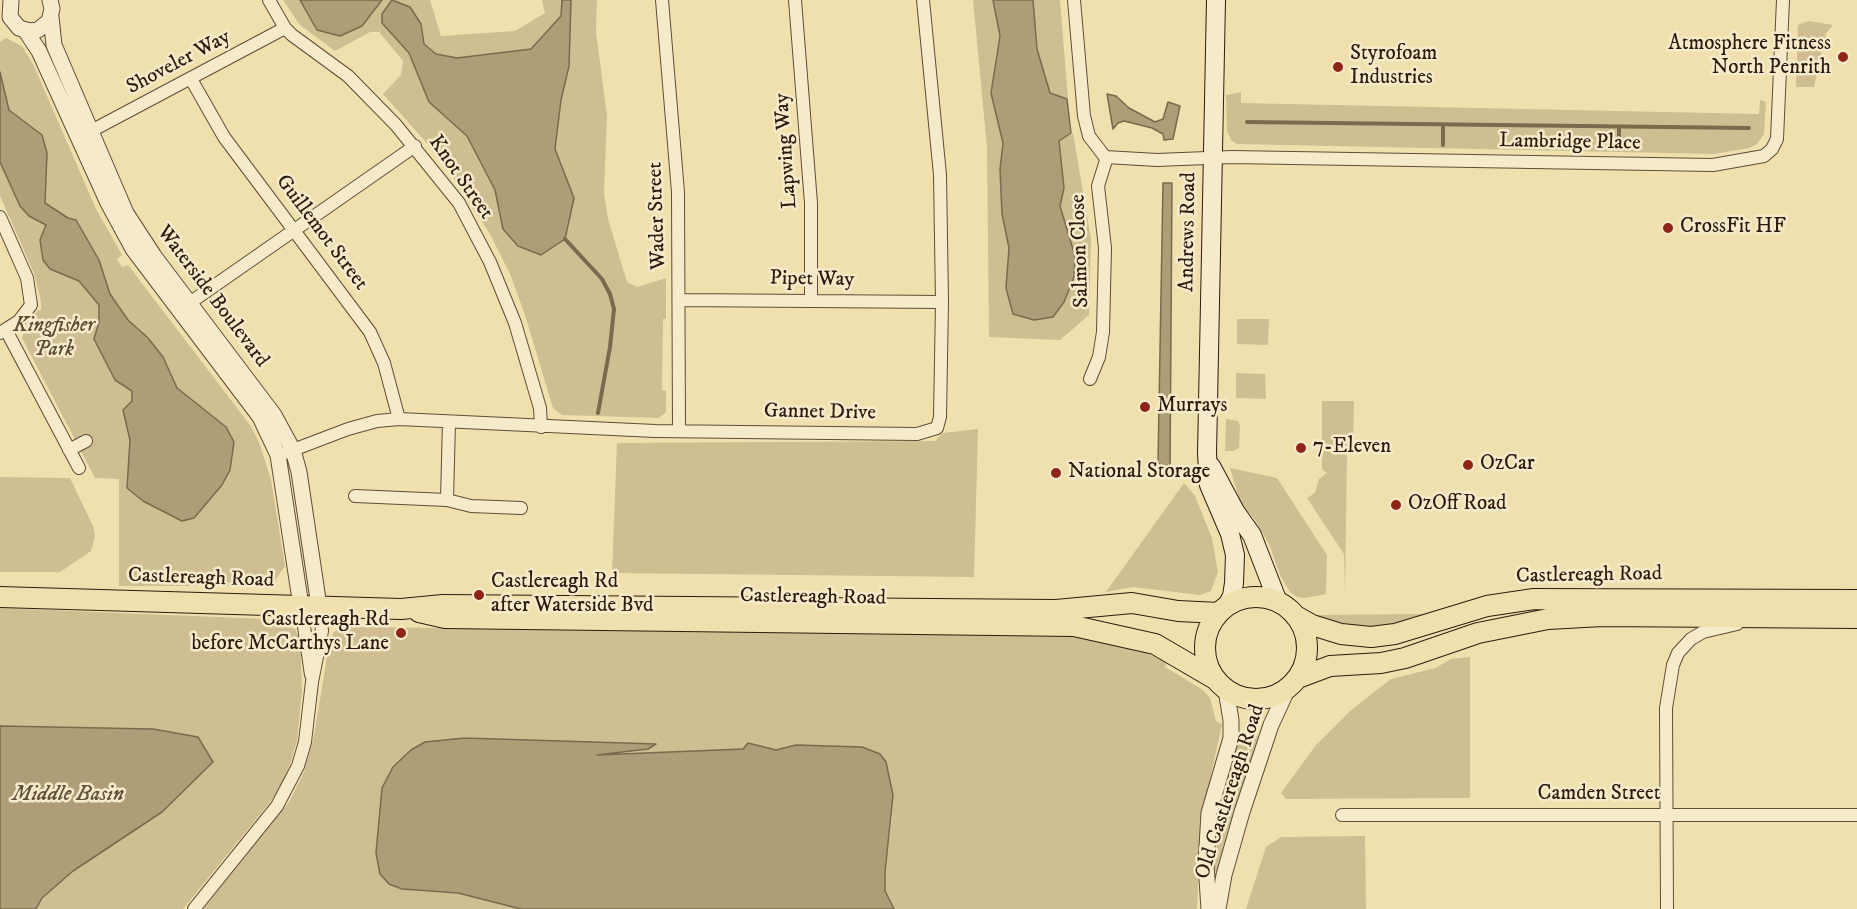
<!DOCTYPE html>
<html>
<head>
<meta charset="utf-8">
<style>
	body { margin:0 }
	canvas { display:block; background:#f0e0ad }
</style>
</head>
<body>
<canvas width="1857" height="909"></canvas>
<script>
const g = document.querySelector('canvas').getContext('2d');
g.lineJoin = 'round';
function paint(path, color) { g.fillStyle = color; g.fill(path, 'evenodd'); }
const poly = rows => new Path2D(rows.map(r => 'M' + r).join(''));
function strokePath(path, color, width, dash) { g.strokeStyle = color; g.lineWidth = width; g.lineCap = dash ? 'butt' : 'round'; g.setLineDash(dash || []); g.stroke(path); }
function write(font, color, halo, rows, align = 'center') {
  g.font = font + ' "IM FELL DW Pica",serif'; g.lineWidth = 5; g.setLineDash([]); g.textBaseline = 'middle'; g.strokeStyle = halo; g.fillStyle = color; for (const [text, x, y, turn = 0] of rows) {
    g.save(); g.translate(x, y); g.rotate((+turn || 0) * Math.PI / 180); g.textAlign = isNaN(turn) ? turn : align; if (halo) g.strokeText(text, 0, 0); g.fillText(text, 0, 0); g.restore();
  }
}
const green = poly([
	[283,0,300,0,317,30,362,26,382,0,392,0,382,14,382,23,409,53,429,102,467,136,495,190,503,229,574,198,555,149,561,100,569,66,571,0,597,0,596,32,607,116,604,193,608,219,627,282,637,287,666,278,666,319,663,319,662,390,666,391,666,412,659,418,562,415,553,408,525,315,510,274,490,234,441,159,383,94,401,75,403,61,379,32,370,32,335,51,300,25],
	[394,0,430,0,441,36,515,31,545,13,542,0,562,0,562,11,561,16,547,35,531,49,457,58,436,54,424,44,421,24],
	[973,0,993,0,1000,35,995,61,1003,143,1000,169,1002,214,1009,248,1006,288,1069,234,1060,206,1064,188,1059,141,1073,133,1091,239,1089,315,1060,340,989,337,987,148],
	[1033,0,1060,0,1068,99,1050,93,1037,49],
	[1809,21,1833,25,1826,33,1814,87,1796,87,1798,25],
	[6,38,22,46,34,66,96,209,122,255,117,259,122,267,128,265,250,425,259,442,271,480,285,566,271,586,119,586,119,479,95,478,22,338,24,330,37,311,41,310,41,301,34,273,0,196,0,42],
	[1241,92,1241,103,1759,114,1760,100,1766,102,1764,134,1757,144,1749,148,1714,154,1237,144,1231,140,1227,131,1226,95],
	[1237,319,1269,319,1268,345,1237,344],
	[1236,373,1265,374,1266,399,1236,398],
	[1322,401,1354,401,1353,451,1347,452,1345,593,1344,554,1307,498,1315,493,1319,479,1327,473,1322,469],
	[1226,419,1238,421,1240,426,1239,448,1233,451,1225,451],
	[978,429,974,577,612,573,617,443,935,441,943,433],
	[1230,468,1277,478,1327,555,1326,594,1305,598,1297,597,1290,592,1280,575,1269,544,1255,520,1240,501],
	[0,477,70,478,93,526,95,536,91,551,60,572,0,572],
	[1184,483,1195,496,1212,538,1218,572,1211,591,1200,595,1133,587,1106,592],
	[0,608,265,619,295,629,300,639,302,692,297,741,290,764,280,788,266,807,183,909,36,909,42,898,73,871,162,812,213,762,198,737,153,729,0,726],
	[1428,614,1384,629,1333,624,1312,615],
	[359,627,1078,635,1140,650,1167,663,1165,667,1203,690,1210,698,1216,721,1222,724,1201,821,1197,909,894,909,885,891,885,872,892,816,796,745,776,750,748,743,743,749,587,755,648,749,654,744,465,738,416,891,458,893,521,909,203,909,289,802,304,772,314,736,330,639,334,632,341,628],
	[1470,657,1470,798,1286,799,1281,793,1316,745,1350,711,1391,679,1435,668,1451,659],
	[1236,734,1258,736,1221,872,1210,871,1214,821],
	[1365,836,1366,909,1246,909,1266,847,1281,837]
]);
const water = poly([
	[300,0,382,0,362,26,340,36,317,30,300,0],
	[392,0,410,7,421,24,424,44,436,54,457,58,531,49,561,16,562,0,571,0,569,66,561,100,555,149,574,198,565,239,541,255,518,246,503,229,495,190,467,136,429,102,409,53,382,23,382,14,392,0],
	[993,0,1033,0,1037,49,1050,93,1067,99,1071,133,1059,141,1064,188,1060,206,1075,256,1074,277,1064,302,1053,317,1034,320,1013,314,1006,288,1009,248,1002,214,1000,169,1003,143,991,93,1000,36,993,0],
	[0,72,9,110,42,135,47,153,45,203,68,218,76,220,99,260,110,294,128,320,148,338,163,357,177,388,226,427,234,442,230,470,222,485,194,518,182,521,143,501,127,488,130,440,123,410,132,401,132,391,115,380,94,339,99,322,99,305,79,281,50,269,43,260,40,240,46,225,29,216,20,206,0,162,0,72],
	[1107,94,1116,96,1129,108,1155,122,1163,119,1168,102,1180,106,1173,139,1164,140,1163,134,1152,128,1124,121,1118,123,1113,129,1107,94],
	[1163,183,1172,183,1170,470,1158,463,1163,183],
	[0,726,153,729,198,737,213,762,162,812,73,871,42,898,36,909,0,909,0,726],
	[465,738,656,744,648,749,597,755,743,749,748,743,776,750,796,745,862,747,880,754,886,762,893,795,885,872,885,891,894,909,521,909,458,893,402,889,389,884,380,874,376,853,382,788,393,767,411,750,425,742,465,738]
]);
const stream = poly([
	[1247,122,1749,128],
	[1443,125,1443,145],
	[1619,149,1619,127],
	[565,239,602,279,610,294,614,309,610,347,598,413]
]);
const minor = poly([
	[269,0,285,28,292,35,348,76,396,125,459,203,490,262,515,323,540,408,541,427],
	[662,0,678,192,679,430],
	[795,0,811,203,811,299],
	[1074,0,1084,116,1089,136,1105,157,1157,160,1232,157,1713,165,1764,156,1772,149,1777,139,1783,0],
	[191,79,224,137,370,332,384,363,399,419],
	[91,131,285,28],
	[0,217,27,278,31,305,19,321,0,333],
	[680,300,942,302],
	[191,302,415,146],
	[6,330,79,468],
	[1090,379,1099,357,1103,332,1105,248,1098,186,1107,157],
	[69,450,86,441],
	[285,453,348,429,377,421,399,419,655,431,917,434,937,428,940,417,942,302,940,175,923,0],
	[355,496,447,500,471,506,521,508],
	[447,500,449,422],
	[301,606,311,675],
	[1342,815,1857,815],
	[194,909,277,806,298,766,305,742,312,682,322,631,319,606],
	[1667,909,1666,708,1673,665,1678,653,1691,639,1703,632,1737,624]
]);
const tertiary = poly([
	[11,0,10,17,19,28,30,31,38,30,49,21,52,9,50,0],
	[51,17,54,45,126,213,154,256,274,415,293,450,299,472,319,606],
	[25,30,39,51,108,203,133,249,260,417,278,455,301,606],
	[1209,909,1206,864,1209,813,1231,738,1231,720,1226,690],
	[1218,909,1224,875,1242,812,1271,725,1288,688]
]);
const secondary = poly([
	[1216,0,1207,454,1209,485,1230,534,1235,555,1234,583,1232,596,1226,607],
	[1211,466,1235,511,1252,535,1278,602]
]);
const primary = poly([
	[0,597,401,609,443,605,1056,610,1132,603,1178,611,1219,613],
	'1205 648a51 51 0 1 1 102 0a51 51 0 1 1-102 0Z',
	[419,612,445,618,1074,626,1155,644,1215,679],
	[1296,616,1312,625,1341,634,1371,637,1395,634,1487,606,1534,599,1857,600],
	[1298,678,1330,666,1381,663,1405,658,1478,633,1548,619,1602,616,1857,618]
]);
const markers = [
	[1843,57,6,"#8f2418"],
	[1338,67,6,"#8f2418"],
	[1668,228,6,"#8f2418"],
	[1145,407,6,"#8f2418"],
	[1301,448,6,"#8f2418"],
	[1468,465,6,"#8f2418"],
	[1056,473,6,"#8f2418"],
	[1396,505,6,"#8f2418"],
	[479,595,6,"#8f2418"],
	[401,633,6,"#8f2418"]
];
const poiNames = [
	["Atmosphere Fitness",1831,45,"right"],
	["North Penrith",1831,69,"right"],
	["Styrofoam",1350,55],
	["Industries",1350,79],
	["CrossFit HF",1680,228],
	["Murrays",1157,407],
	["7-Eleven",1313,448],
	["OzCar",1480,465],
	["National Storage",1068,473],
	["OzOff Road",1408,505],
	["Castlereagh Rd",491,583],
	["after Waterside Bvd",491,607],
	["Castlereagh Rd",389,621,"right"],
	["before McCarthys Lane",389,645,"right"]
];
const streetNames = [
	["Shoveler Way",179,63,-28],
	["Lambridge Place",1570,143,1],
	["Lapwing Way",787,151,-94],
	["Knot Street",460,178,55],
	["Wader Street",658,216,-92],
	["Andrews Road",1189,232,-89],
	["Guillemot Street",321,233,53],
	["Salmon Close",1081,251,-92],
	["Pipet Way",812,280,1],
	["Waterside Boulevard",212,297,53],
	["Gannet Drive",820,413,1],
	["Castlereagh Road",1589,576,-1],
	["Castlereagh Road",201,579,2],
	["Castlereagh Road",813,598,1],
	["Old Castlereagh Road",1231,792,-72],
	["Camden Street",1599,795]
];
const parkNames = [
	["Kingfisher",54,327],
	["Park",54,351]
];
const waterNames = [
	["Middle Basin",68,795]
];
paint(green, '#cfbe92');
paint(water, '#af9d78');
strokePath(water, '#7c694e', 1.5);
strokePath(stream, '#7c694e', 4);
strokePath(minor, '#604c37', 14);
strokePath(tertiary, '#604c37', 17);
strokePath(secondary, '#301a10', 20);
strokePath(primary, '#301a10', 22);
strokePath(minor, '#f5ebca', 12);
strokePath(tertiary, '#f5ebca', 15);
strokePath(secondary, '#f5ebca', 18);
strokePath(primary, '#f0e0ad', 20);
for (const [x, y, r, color] of markers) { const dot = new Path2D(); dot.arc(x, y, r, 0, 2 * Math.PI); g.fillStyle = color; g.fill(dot); strokePath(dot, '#f5ebca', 2); }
write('21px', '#301a10', '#f5ebca', poiNames, 'left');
write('21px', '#301a10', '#f5ebca', streetNames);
write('italic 21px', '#604b37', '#f5ebca', parkNames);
write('italic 22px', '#634e3a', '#f5ebca', waterNames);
</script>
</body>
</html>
